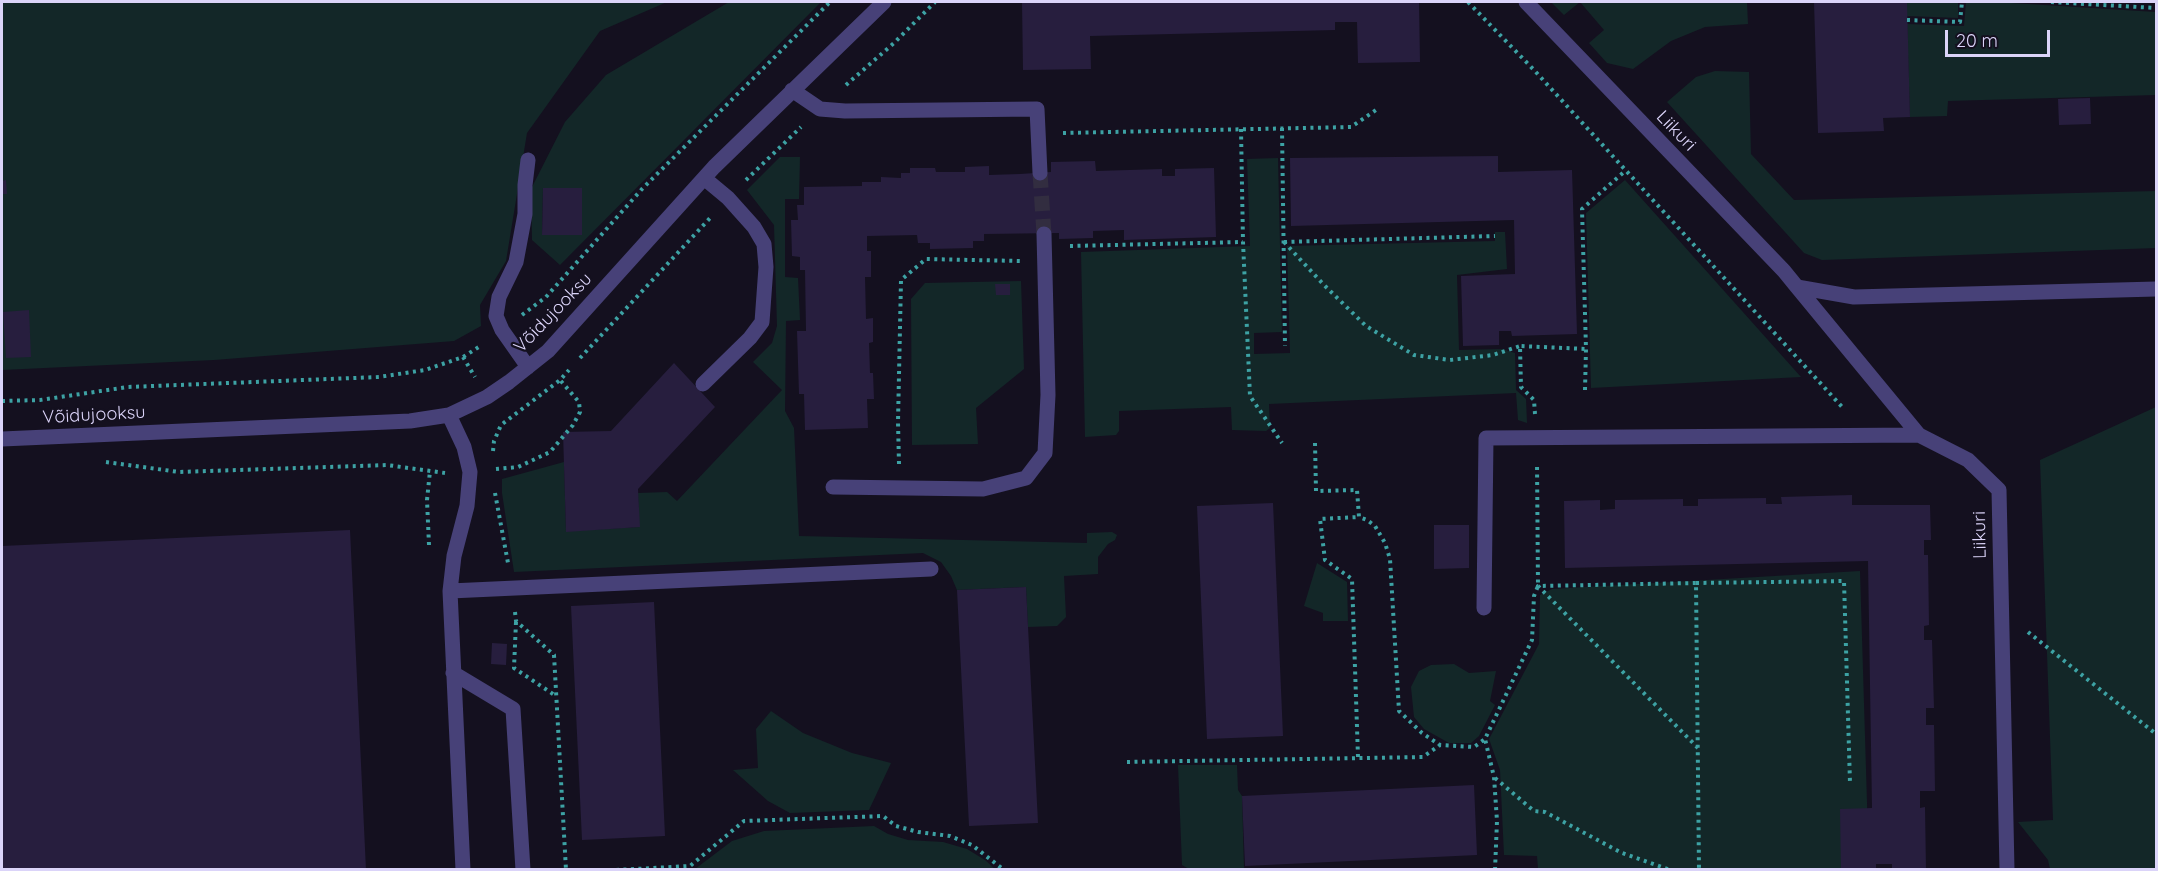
<!DOCTYPE html>
<html>
<head>
<meta charset="utf-8">
<style>
	body { margin:0 }
	#map { position:relative; width:2158px; height:871px; overflow:hidden; background:#14101f; font-family:Quicksand,sans-serif }
	canvas { display:block }
	.frame { position:absolute; inset:0; border:3px solid #dbd4f9; pointer-events:none }
	.scale { position:absolute; left:1945px; top:30px; width:105px; height:27px; box-sizing:border-box; border:3px solid #dbd4f9; border-top:0; padding-left:8px; font-size:18px; line-height:21px; white-space:nowrap; color:#dbd4f9; -webkit-text-stroke:4px #14101f; paint-order:stroke }
</style>
</head>
<body>
<div id="map">
<canvas width="2158" height="871"></canvas>
<div class="frame"></div>
<div class="scale">20 m</div>
</div>
<script>
const g = document.querySelector('canvas').getContext('2d');
g.lineJoin = 'round';
function paint(path, color) { g.fillStyle = color; g.fill(path, 'evenodd'); }
const poly = rows => new Path2D(rows.map(r => 'M' + r).join(''));
function strokePath(path, color, width, dash) { g.strokeStyle = color; g.lineWidth = width; g.lineCap = dash ? 'butt' : 'round'; g.setLineDash(dash || []); g.stroke(path); }
function write(font, color, halo, rows, align = 'center') {
  g.font = font + ' Quicksand,sans-serif'; g.lineWidth = 4.5; g.setLineDash([]); g.textBaseline = 'middle'; g.strokeStyle = halo; g.fillStyle = color; for (const [text, x, y, turn = 0] of rows) {
    g.save(); g.translate(x, y); g.rotate((+turn || 0) * Math.PI / 180); g.textAlign = isNaN(turn) ? turn : align; if (halo) g.strokeText(text, 0, 0); g.fillText(text, 0, 0); g.restore();
  }
}
const green = poly([
	[2,2,667,2,600,31,527,133,506,261,480,305,481,326,454,341,214,360,2,370],
	[729,2,821,2,560,265,532,240,531,189,565,122,606,75],
	[543,188,582,189,542,234],
	[1551,2,1747,2,1748,24,1705,27,1671,41,1633,69,1607,63,1589,43,1604,30,1580,2,1564,15],
	[1907,2,1958,2,1958,18,1907,16],
	[1966,2,1996,2,2156,12,2156,95,1948,101,1947,116,1910,117,1907,24,1964,26],
	[1715,71,1749,72,1751,154,1794,200,2156,191,2156,248,1822,260,1804,253,1667,102,1696,77],
	[780,157,800,157,799,199,785,199,785,277,798,278,800,320,786,321,785,411,794,428,799,536,1087,543,1087,533,1112,532,1117,535,1115,540,1108,544,1098,557,1098,574,1064,576,1066,617,1057,626,1028,627,1026,587,957,590,951,576,941,562,923,553,514,572,502,493,502,479,564,462,566,531,639,527,638,493,667,492,677,501,782,390,753,362,772,343,777,326,774,225,747,190],
	[1278,158,1282,332,1254,333,1254,354,1290,353,1287,246,1495,241,1495,232,1505,232,1507,269,1457,275,1459,350,1502,349,1515,353,1516,390,1526,399,1527,423,1518,420,1516,393,1269,404,1270,428,1266,431,1232,430,1231,407,1119,411,1119,431,1116,435,1085,437,1081,252,1250,246,1247,159],
	[1625,180,1801,377,1591,388,1586,213],
	[1021,281,1024,369,976,408,978,444,912,445,911,299,925,283],
	[2156,407,2156,869,2050,869,2048,860,2018,822,2053,820,2040,460],
	[1317,563,1347,582,1348,621,1323,621,1323,613,1304,606],
	[1860,571,1869,869,1538,869,1537,856,1504,855,1500,770,1489,739,1539,644,1540,595,1552,589],
	[1454,664,1469,673,1496,671,1490,701,1495,705,1479,736,1471,743,1449,743,1424,729,1414,717,1411,687,1419,671,1431,665],
	[771,711,803,733,852,753,891,763,869,810,790,813,768,801,733,770,758,768,756,729],
	[1178,765,1237,765,1238,790,1242,796,1244,869,1189,869,1182,865],
	[874,826,888,834,908,840,943,842,967,849,985,860,995,869,695,869,732,841,764,831]
]);
const building = poly([
	[1022,2,1419,2,1420,62,1358,63,1357,22,1335,22,1335,30,1090,36,1091,69,1023,70],
	[1814,2,1907,2,1910,117,1883,118,1884,131,1818,133],
	[2090,98,2091,124,2059,125,2058,99],
	[1498,156,1498,172,1572,170,1577,334,1512,336,1511,331,1499,331,1499,345,1463,346,1461,276,1515,274,1514,220,1291,226,1290,158],
	[1095,161,1096,171,1162,169,1162,176,1175,176,1175,169,1214,168,1216,237,1124,240,1124,230,1093,231,1093,238,1059,239,1059,233,984,234,984,241,973,241,973,248,930,249,930,243,918,243,917,235,867,236,867,251,871,251,871,277,865,277,866,319,873,318,873,342,869,343,870,373,873,373,874,399,867,399,868,428,805,430,804,394,799,394,797,331,806,331,805,270,800,270,800,257,792,256,791,220,798,220,797,205,804,205,804,187,862,186,862,182,881,182,881,177,901,178,901,173,910,173,910,168,935,168,936,172,965,172,965,167,989,166,989,175,1020,174,1051,172,1051,162],
	[6,180,7,194,2,194,2,181],
	[543,188,582,188,582,235,542,235],
	[995,284,1010,284,1010,295,996,295],
	[29,310,31,357,6,358,3,312],
	[674,363,715,407,638,489,640,527,566,532,563,432,611,431],
	[1852,495,1852,505,1930,505,1931,540,1924,540,1924,555,1928,555,1929,625,1924,626,1924,640,1932,640,1934,708,1926,708,1926,725,1934,725,1935,791,1920,791,1920,808,1925,807,1926,870,1892,870,1892,864,1876,864,1876,870,1841,870,1840,809,1872,808,1868,561,1565,568,1564,501,1600,500,1600,510,1615,509,1615,500,1683,499,1683,506,1698,506,1698,499,1766,498,1766,504,1782,504,1781,497],
	[1273,503,1283,736,1207,739,1197,506],
	[1434,525,1469,525,1469,568,1434,569],
	[350,530,366,870,2,870,2,546],
	[1026,587,1038,823,969,826,957,590],
	[654,602,665,836,582,840,571,606],
	[492,643,507,644,506,665,491,664],
	[1474,785,1477,855,1245,866,1242,796]
]);
const minorTunnel = poly([
	[1040,173,1044,234]
]);
const path = poly([
	[1468,2,1534,70,1844,409],
	[2051,2,2156,8],
	[1907,20,1960,22,1962,2],
	[846,85,894,43,935,2],
	[1282,128,1285,346],
	[1241,129,1243,242,1250,396,1282,443],
	[1063,133,1351,127,1379,108],
	[746,180,801,127],
	[1284,242,1323,284,1366,326,1414,355,1450,360,1493,355,1520,346],
	[1284,242,1495,236],
	[1070,246,1243,242],
	[522,315,546,297,642,189,830,2],
	[463,357,475,377],
	[580,358,712,216],
	[1585,390,1586,349,1582,209,1625,171],
	[2,401,40,400,128,387,379,377,425,370,463,357,482,345],
	[1535,414,1534,400,1521,387,1520,346,1586,349],
	[1315,443,1316,491,1357,490,1359,517,1367,520,1375,526,1385,543,1390,559,1399,711,1422,733,1440,745,1474,747,1485,739],
	[493,451,494,441,501,425,560,380,569,370],
	[106,462,179,472,387,465,445,473],
	[899,464,898,422,901,280,926,259,1020,261],
	[496,469,518,467,550,452,573,425,580,412,579,402,560,380],
	[495,493,508,563],
	[429,545,427,500,430,471],
	[1696,583,1844,581,1850,783],
	[515,612,516,621,554,655,566,870],
	[516,622,514,668,556,696],
	[2028,632,2156,734],
	[1698,748,1538,586,1696,583,1699,870],
	[1358,757,1352,579,1325,560,1320,519,1359,517],
	[1127,762,1423,757,1440,745],
	[1495,778,1534,811,1545,812,1622,853,1670,870],
	[616,870,690,866,744,821,883,816,896,826,918,832,950,836,972,845,1004,870],
	[1495,870,1497,821,1494,777,1485,739,1532,640,1534,596,1538,586,1537,463]
]);
const minor = poly([
	[1526,2,1784,271,1797,287,1854,297,2156,289],
	[792,90,820,109,845,111,1037,109,1040,173],
	[1797,287,1919,435,1968,460,1999,490,2007,870],
	[528,367,502,330,496,316,499,297,516,262,525,214,525,185,528,160],
	[703,384,750,338,762,322,766,267,764,244,754,227,728,198,704,178],
	[449,415,464,447,470,472,467,506,454,556,450,591,463,870],
	[2,439,410,421,449,415,487,397,509,382,548,351,714,167,884,2],
	[833,487,983,489,1026,478,1045,453,1048,395,1044,234],
	[450,591,931,569],
	[1484,608,1486,438,1919,435],
	[453,673,513,709,523,870]
]);
const streetNames = [
	["Liikuri",1676,131,46],
	["Võidujooksu",553,313,-46],
	["Võidujooksu",94,415,-3],
	["Liikuri",1980,535,-91]
];
paint(green, '#132728');
paint(building, '#271e3e');
strokePath(minorTunnel, '#322d40', 15, [15, 8]);
strokePath(path, '#3da2a4', 4, [3, 4.5]);
strokePath(minor, '#474178', 15);
write('18px', '#dbd4f9', '#14101f', streetNames);
</script>
</body>
</html>
